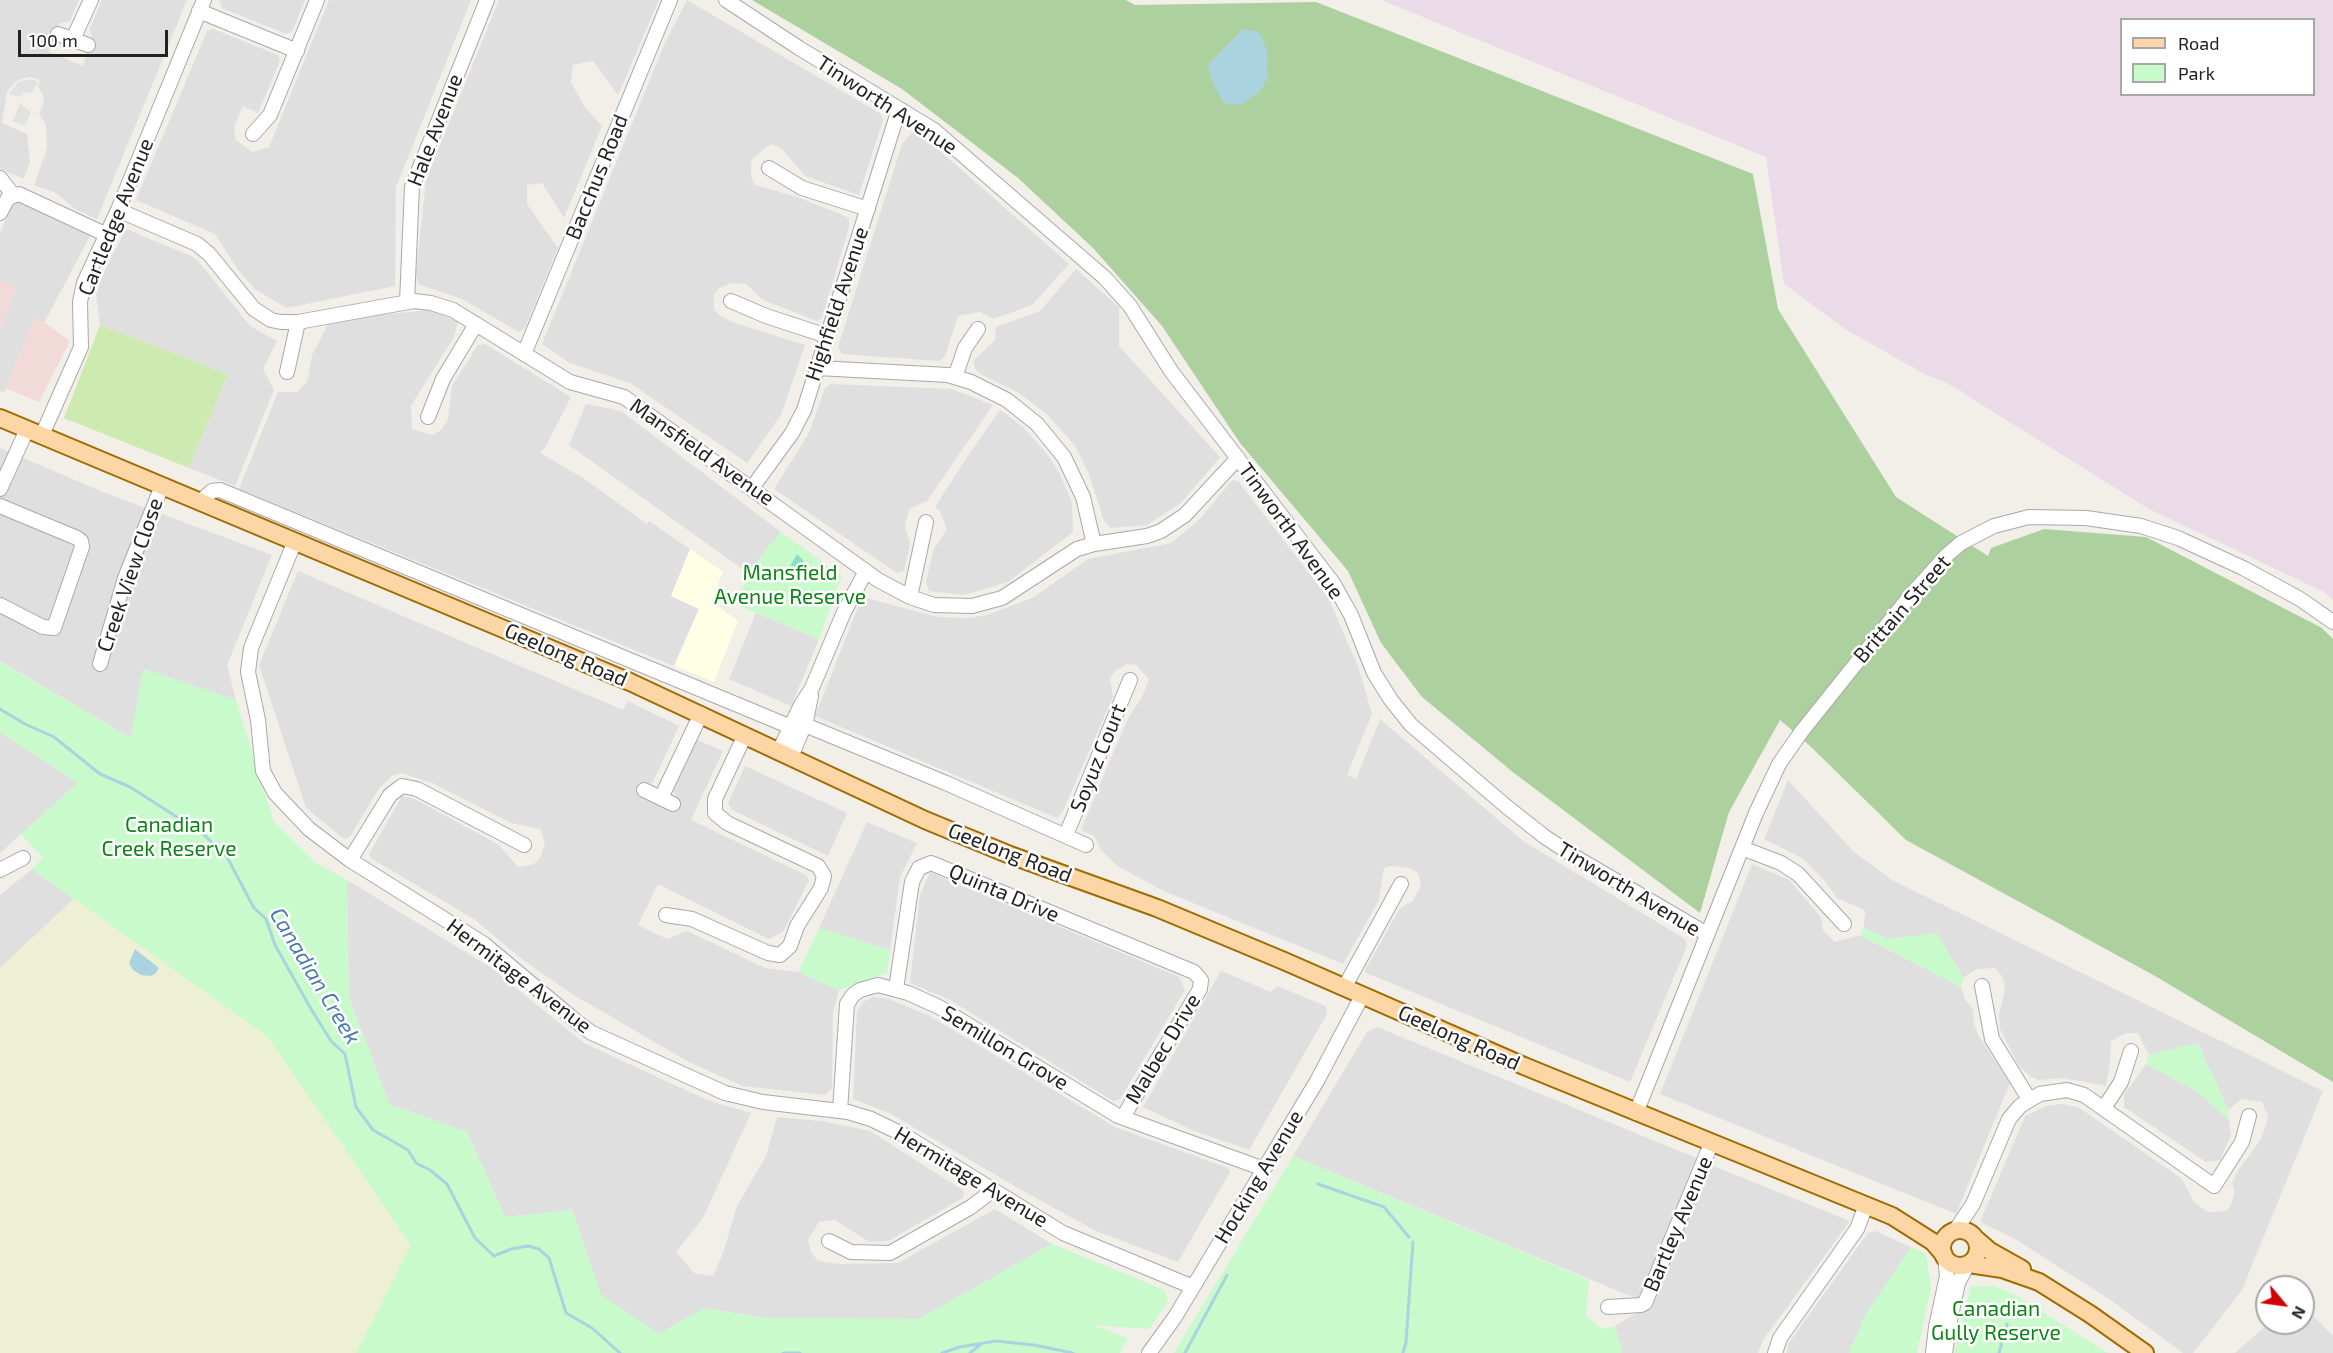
<!DOCTYPE html>
<html>
<head>
<meta charset="utf-8">
<style>
	body { margin:0 }
	#map { position:relative; width:2333px; height:1353px; overflow:hidden; background:#f2efe9; font-family:"Exo 2",sans-serif }
	canvas { display:block }
	.legend { position:absolute; left:2120px; top:18px; width:195px; height:78px; box-sizing:border-box; background:#fff; border:2px solid #a7a7a7; margin:0; padding:8px 10px; list-style:none; font-size:18px; color:#222 }
	.legend li { display:flex; align-items:center; gap:12px; height:30px }
	.legend b { width:30px; border:2px solid #a7a7a7 }
	.north { position:absolute; left:2255px; top:1275px; width:60px; height:60px; box-sizing:border-box; background:#fff; border:2px solid #a7a7a7; border-radius:50%; rotate:119deg; font-size:16px; font-weight:700; line-height:24px; text-align:center; color:#222 }
	.north::after { content:''; display:block; margin:auto; width:21px; height:27px; background:#d40000; clip-path:polygon(50% 0,100% 100%,50% 72%,0 100%) }
	.scale { position:absolute; left:18px; top:30px; width:150px; height:27px; box-sizing:border-box; border:3px solid #222; border-top:0; padding-left:8px; font-size:18px; line-height:21px; white-space:nowrap; color:#222; -webkit-text-stroke:4px #fff; paint-order:stroke }
</style>
</head>
<body>
<div id="map">
<canvas width="2333" height="1353"></canvas>
<ul class="legend">
<li><b style="height:8px;background:#fcd6a4"></b>Road</li>
<li><b style="height:16px;background:#c8facc"></b>Park</li>
</ul>
<div class="north">N</div>
<div class="scale">100 m</div>
</div>
<script>
const g = document.querySelector('canvas').getContext('2d');
g.lineJoin = 'round';
function paint(path, color) { g.fillStyle = color; g.fill(path, 'evenodd'); }
const poly = rows => new Path2D(rows.map(r => 'M' + r).join(''));
function strokePath(path, color, width, dash) { g.strokeStyle = color; g.lineWidth = width; g.lineCap = dash ? 'butt' : 'round'; g.setLineDash(dash || []); g.stroke(path); }
function write(font, color, halo, rows, align = 'center') {
  g.font = font + ' "Exo 2",sans-serif'; g.lineWidth = 5; g.setLineDash([]); g.textBaseline = 'middle'; g.strokeStyle = halo; g.fillStyle = color; for (const [text, x, y, turn = 0] of rows) {
    g.save(); g.translate(x, y); g.rotate((+turn || 0) * Math.PI / 180); g.textAlign = isNaN(turn) ? turn : align; if (halo) g.strokeText(text, 0, 0); g.fillText(text, 0, 0); g.restore();
  }
}
const residential = poly([
	[0,0,79,0,70,21,60,23,49,52,83,66,92,37,90,28,102,0,187,0,97,219,75,209,56,193,34,185,46,152,47,144,46,125,39,114,44,102,43,95,38,87,40,80,30,77,20,79,14,83,7,92,2,123,27,134,30,162,24,179,0,169],
	[219,0,305,0,292,32,286,34,222,8],
	[329,0,471,0,396,187,395,286,287,308,256,290,238,270,215,234,136,200,207,31,213,29,278,55,280,61,258,113,243,106,234,127,236,140,252,152,269,147],
	[499,0,659,0,618,95,593,61,573,65,571,82,584,106,602,126,564,218,542,183,527,185,527,204,558,248,525,328,519,332,462,299,418,284,416,274,426,180],
	[687,0,881,114,883,120,859,195,805,176,781,148,771,144,754,157,751,163,751,177,755,185,797,197,835,212,849,218,849,227,822,318,817,321,763,300,746,284,731,283,718,289,714,294,714,309,719,315,732,322,805,345,781,415,747,463,630,383,570,363,542,344,665,43],
	[915,129,1069,264,1032,305,993,319,980,312,958,316,945,356,940,361,842,354,838,347,902,144],
	[19,201,90,236,44,323,35,317,4,393,0,391,0,329,16,289,0,280,0,232,14,202],
	[126,229,191,256,199,262,250,326,277,341,263,369,274,390,235,486,189,468,228,374,100,325,96,294,105,270],
	[1076,269,1119,307,1119,346,1220,457,1181,503,1147,525,1111,528,1104,521,1089,474,1075,446,1048,415,1019,393,982,375,976,370,974,365,974,360,995,340,996,327,1040,311],
	[432,310,458,322,454,337,411,406,412,429,432,435,441,430,448,420,452,386,478,345,485,344,571,397,546,446,540,453,583,478,647,524,649,521,690,549,671,596,699,609,674,666,239,489,278,392,297,392,307,382,312,355,328,324,355,317],
	[831,384,952,389,993,405,927,501,909,509,905,526,910,544,904,571,897,573,774,489,809,433,825,388],
	[586,404,621,411,781,532,748,573,569,445],
	[1000,410,1023,427,1044,450,1060,474,1072,503,1073,532,1008,582,964,595,929,591,926,582,934,549,947,529,939,510,935,507,967,457],
	[0,448,103,492,272,555,227,665,236,700,144,669,131,738,0,661],
	[1232,480,1238,481,1329,599,1359,669,1372,714,1347,775,1356,779,1380,719,1523,841,1685,939,1687,946,1630,1082,1364,972,1400,908,1413,901,1421,885,1418,873,1409,868,1392,866,1384,868,1379,900,1343,964,1166,892,1117,866,1101,850,1094,836,1081,830,1126,722,1144,693,1149,679,1136,665,1127,664,1115,671,1110,678,1113,697,1062,813,1057,818,815,716,862,597,938,617,969,618,987,615,1032,598,1088,559,1171,543,1200,519],
	[298,571,623,710,628,701,679,726,652,784,647,783,642,794,672,809,677,798,672,788,695,739,723,751,691,820,806,875,809,880,783,932,769,939,658,884,638,925,667,939,687,931,765,968,798,972,839,990,833,1013,832,1088,825,1095,742,1086,687,1061,572,994,522,959,474,919,372,859,369,854,402,796,415,799,499,845,518,867,534,864,541,856,545,843,540,829,511,823,432,783,401,773,392,776,379,788,350,837,344,839,306,808,259,665],
	[756,613,819,639,791,706,729,679],
	[0,732,78,783,0,853],
	[745,766,847,813,828,856,732,810,728,803],
	[1788,780,1854,852,1892,880,2323,1091,2242,1290,2193,1353,2183,1353,2112,1301,2015,1239,1980,1222,2025,1116,2046,1106,2061,1104,2078,1107,2181,1178,2195,1203,2208,1212,2227,1211,2231,1204,2235,1192,2232,1183,2239,1169,2259,1142,2266,1126,2268,1117,2262,1102,2242,1099,2228,1110,2198,1043,2149,1055,2138,1033,2126,1033,2111,1041,2110,1062,2106,1086,2064,1078,2039,1080,2030,1076,2019,1066,2000,1029,1999,1016,2005,989,2003,978,1995,968,1977,969,1963,978,1937,934,1887,939,1864,928,1865,910,1837,898,1824,880,1802,858,1764,839],
	[867,822,917,843,900,877,890,950,819,928],
	[1752,864,1789,880,1816,911,1821,918,1823,930,1835,942,1860,935,1961,987,1965,999,1973,1010,1974,1025,1980,1038,2010,1083,1956,1214,1660,1094],
	[32,869,74,899,0,968,0,895],
	[930,872,1179,977,1185,990,1120,1099,1113,1101,950,1000,910,983,920,895],
	[347,880,490,967,584,1043,707,1100,751,1113,703,1218,676,1252,694,1273,713,1276,723,1253,737,1206,766,1156,777,1117,821,1121,870,1131,964,1191,963,1198,888,1241,869,1242,835,1220,819,1222,808,1240,811,1252,818,1261,840,1264,898,1263,995,1209,1052,1244,919,1319,765,1318,704,1308,659,1334,601,1295,572,1210,505,1217,467,1132,389,1104,349,997],
	[1221,971,1271,992,1277,986,1326,1006,1327,1014,1249,1150,1192,1130,1143,1107],
	[873,997,889,999,928,1015,1115,1127,1228,1168,1230,1172,1178,1262,1096,1231,1025,1192,889,1113,853,1099,857,1012,863,1002],
	[1377,1027,1699,1159,1640,1300,1293,1156,1367,1032],
	[2146,1064,2197,1091,2229,1120,2231,1135,2220,1160,2206,1162,2124,1107,2124,1095],
	[1711,1165,1850,1221,1763,1340,1758,1353,1622,1353,1615,1326,1650,1305],
	[1875,1231,1911,1247,1866,1314,1849,1353,1787,1353,1788,1344,1868,1233],
	[2303,1305,2333,1336,2333,1353,2235,1353,2269,1323,2303,1323]
]);
const commercial = poly([
	[0,280,16,288,0,329],
	[35,316,70,341,39,402,5,388]
]);
const industrial = poly([
	[1381,0,2333,0,2333,600,2324,592,2149,509,1947,383,1926,375,1845,329,1784,284,1766,157],
	[2122,20,2314,20,2314,94,2122,94]
]);
const education = poly([
	[690,549,723,572,714,595,721,599,719,607,738,621,714,682,674,666,699,609,671,596]
]);
const farmland = poly([
	[74,899,267,1036,412,1246,356,1353,0,1353,0,968]
]);
const grass = poly([
	[100,325,228,374,189,468,64,418]
]);
const forest = poly([
	[752,0,1126,0,1135,5,1316,2,1753,174,1778,309,1896,497,1988,556,1991,548,2044,529,2146,537,2322,628,2333,639,2333,1082,2155,976,1906,840,1808,744,1780,720,1729,812,1700,913,1514,773,1422,697,1381,643,1348,571,1240,443,1162,326,1093,248,1018,178,902,89]
]);
const park = poly([
	[781,532,842,576,819,639,737,605,748,573],
	[0,662,131,738,143,669,236,700,274,822,315,862,347,880,349,997,389,1104,467,1132,505,1217,572,1210,601,1295,659,1334,704,1308,765,1318,919,1319,1052,1244,1165,1290,1168,1301,1149,1329,1093,1325,1128,1338,1120,1353,356,1353,411,1245,267,1036,32,869,43,858,21,834,78,783,0,732],
	[819,928,890,950,887,973,839,990,798,972],
	[1864,928,1887,939,1937,933,1963,978,1961,987,1860,935],
	[2198,1043,2228,1110,2229,1120,2197,1091,2146,1064,2149,1055],
	[1293,1156,1589,1280,1586,1316,1602,1329,1615,1326,1622,1353,1174,1353],
	[1911,1247,1926,1254,1931,1288,1917,1353,1849,1353,1866,1314],
	[1971,1286,1994,1286,2012,1293,2108,1353,1954,1353]
]);
const pitch = poly([
	[797,554,803,560,803,569,797,573,787,572]
]);
const parking = poly([
	[30,79,38,82,32,93,25,92,20,97,9,94,18,82],
	[20,103,31,112,25,126,13,121]
]);
const water = poly([
	[1243,29,1259,32,1267,50,1268,76,1260,92,1240,105,1224,103,1212,82,1208,65],
	[135,949,159,968,155,974,150,976,141,975,133,970,129,963]
]);
const stream = poly([
	[0,709,25,724,54,737,100,774,130,787,202,833,227,857,254,908,266,919,275,945,311,1009,331,1041,345,1054,356,1107,373,1130,408,1150,416,1163,430,1170,447,1184,475,1238,494,1256,511,1249,528,1246,539,1249,549,1258,566,1313,592,1328,620,1353],
	[1318,1184,1384,1207,1409,1237],
	[783,1353,800,1353],
	[942,1353,960,1347,996,1341,1034,1345,1073,1353],
	[970,1353,980,1345],
	[1185,1353,1227,1275],
	[1403,1353,1406,1342,1413,1242],
	[1999,1353,2007,1324]
]);
const minor = poly([
	[726,0,799,48,934,130,1105,278,1130,306,1171,371,1333,583,1351,615,1374,673,1391,700,1411,725,1507,807,1545,837,1577,858,1707,934],
	[199,11,297,51],
	[58,34,88,45],
	[73,39,91,0],
	[253,134,270,115,317,0],
	[769,168,802,188,868,209],
	[0,178,13,195],
	[118,210,197,244,209,254,254,309,271,320,281,322,298,322,414,301,431,303,453,310,570,382,624,397,878,580,910,597,934,605,972,606,1002,598,1077,549,1094,544,1147,536,1161,531,1185,515,1238,458],
	[0,213,8,198,19,194,107,235],
	[731,301,766,316,827,336],
	[407,302,412,187,487,0],
	[524,354,670,0],
	[818,368,948,375,971,382,1007,400,1037,424,1064,457,1083,497,1094,544],
	[287,372,298,322],
	[955,377,965,348,978,329],
	[428,417,443,379,476,324],
	[42,435,81,347,80,302,84,283,118,210,204,0],
	[752,488,792,433,804,410,899,109],
	[0,489,24,436],
	[200,502,212,491,220,490,791,727],
	[0,506,77,538,81,541,82,547,54,628,43,627,0,605],
	[295,541,251,648,248,672,258,720,263,771,275,793,309,829,350,860,484,944,577,1022,592,1033,725,1093,763,1102,848,1112,871,1119,904,1135,1063,1233,1193,1287],
	[910,597,926,522],
	[100,664,125,578,162,486],
	[805,725,946,783,1086,845],
	[779,751,801,705,812,688,844,612,866,571],
	[791,757,806,721,811,696],
	[644,790,673,804],
	[661,798,701,714],
	[1066,835,1130,680],
	[1742,848,1781,863,1798,874,1844,924],
	[350,860,390,795,402,786,417,789,524,845],
	[0,870,23,858],
	[666,915,692,919,768,953,780,955,790,946,797,926,821,888,824,876,818,866,727,823,715,813,715,799,745,735],
	[1982,986,1992,1039,2029,1099],
	[1344,988,1401,884],
	[896,989,912,882,919,868,931,863,1194,972,1201,980,1200,989,1123,1117],
	[2104,1108,2121,1082,2131,1051],
	[840,1111,847,1004,853,995,860,990,878,985,908,993,939,1007,1118,1116,1264,1169],
	[1636,1113,1756,813,1779,764,1802,731,1910,596,1947,555,1961,543,1994,526,2029,517,2086,518,2141,526,2178,538,2243,568,2300,599,2333,622],
	[1955,1231,1973,1204,2009,1119,2020,1106,2040,1094,2067,1090,2084,1095,2214,1186,2242,1142,2249,1116],
	[829,1241,851,1252,890,1253,971,1207,992,1191],
	[1608,1307,1641,1305,1645,1303,1711,1144],
	[1149,1353,1175,1317,1264,1169,1317,1081,1362,996],
	[1775,1353,1780,1338,1857,1229,1866,1205],
	[1933,1353,1936,1327,1947,1276,1945,1257],
	[1945,1353,1950,1320,1958,1283,1968,1264]
]);
const major = poly([
	[0,418,630,682,925,820,1010,855,1157,908,1284,961,1524,1066,1892,1216,1933,1242,1944,1255],
	'1942 1248a18 18 0 1 1 36 0a18 18 0 1 1-36 0Z',
	[1975,1238,1990,1251,2022,1269],
	[1969,1264,2002,1269,2039,1282,2090,1314,2145,1353]
]);
const streetNames = [
	["Tinworth Avenue",887,105,33],
	["Hale Avenue",435,130,-69],
	["Bacchus Road",597,177,-68],
	["Cartledge Avenue",116,217,-68],
	["Highfield Avenue",837,304,-72],
	["Mansfield Avenue",702,452,35],
	["Tinworth Avenue",1291,531,54],
	["Creek View Close",130,575,-71],
	["Brittain Street",1902,609,-49],
	["Geelong Road",566,655,23],
	["Soyuz Court",1098,758,-68],
	["Geelong Road",1010,853,21],
	["Tinworth Avenue",1629,889,31],
	["Quinta Drive",1004,893,23],
	["Hermitage Avenue",519,976,37],
	["Geelong Road",1459,1038,24],
	["Semillon Grove",1005,1048,31],
	["Malbec Drive",1163,1049,-59],
	["Hermitage Avenue",971,1177,31],
	["Hocking Avenue",1259,1177,-59],
	["Bartley Avenue",1678,1224,-67]
];
const parkNames = [
	["Mansfield",790,573],
	["Avenue Reserve",790,597],
	["Canadian",169,825],
	["Creek Reserve",169,849],
	["Canadian",1996,1309],
	["Gully Reserve",1996,1333]
];
const waterNames = [
	["Canadian Creek",315,976,59]
];
paint(residential, '#e0dfdf');
paint(commercial, '#f2dad9');
paint(industrial, '#ebdbe8');
paint(education, '#ffffe5');
paint(farmland, '#eef0d5');
paint(grass, '#cdebb0');
paint(forest, '#add19e');
paint(park, '#c8facc');
paint(pitch, '#88e0be');
paint(parking, '#e2e2e2');
paint(water, '#aad3df');
strokePath(stream, '#aad3df', 3);
strokePath(minor, '#a9a9a9', 16);
strokePath(major, '#a06b00', 20);
strokePath(minor, '#fff', 14);
strokePath(major, '#fcd6a4', 16);
write('21px', '#222', '#fff', streetNames);
write('21px', '#0c8416', '#fff', parkNames);
write('italic 22px', '#4a7aab', '#fff', waterNames);
</script>
</body>
</html>
